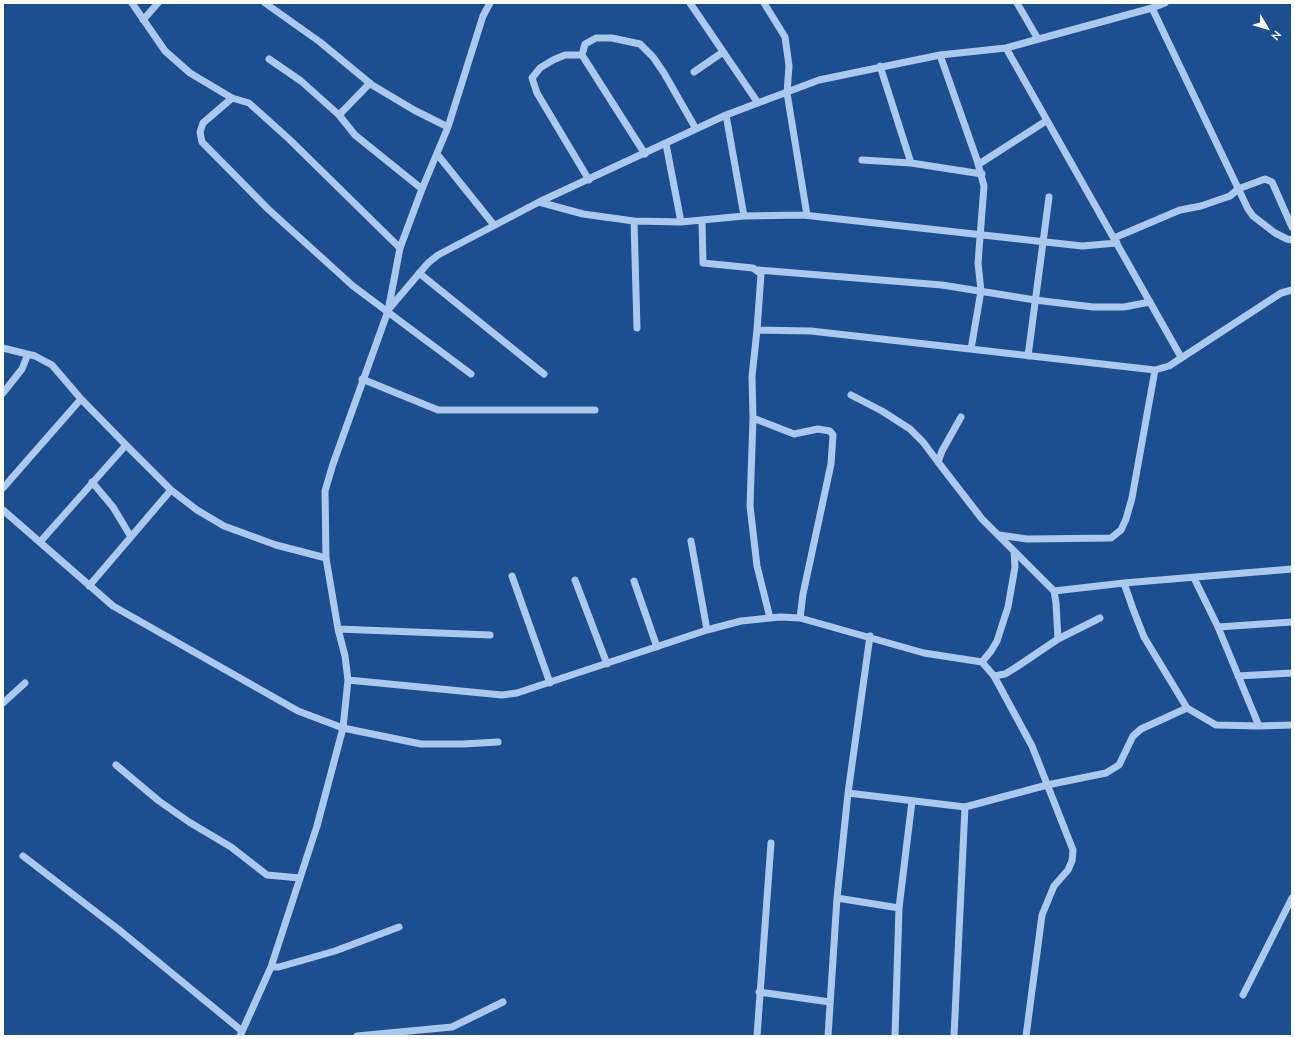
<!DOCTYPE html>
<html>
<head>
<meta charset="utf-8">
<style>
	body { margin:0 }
	#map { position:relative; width:1295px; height:1039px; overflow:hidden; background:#1b4f8f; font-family:Mulish,sans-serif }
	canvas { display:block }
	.frame { position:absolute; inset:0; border:4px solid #fff; pointer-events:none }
	.north { position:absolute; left:1247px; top:8px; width:40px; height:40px; -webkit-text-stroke:3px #1b4f8f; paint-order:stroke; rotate:128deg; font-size:11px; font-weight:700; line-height:16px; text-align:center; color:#fff }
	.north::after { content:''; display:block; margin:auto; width:14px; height:18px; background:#fff; clip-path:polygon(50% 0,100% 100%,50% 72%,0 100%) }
</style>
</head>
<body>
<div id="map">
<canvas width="1295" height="1039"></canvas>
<div class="frame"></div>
<div class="north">N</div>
</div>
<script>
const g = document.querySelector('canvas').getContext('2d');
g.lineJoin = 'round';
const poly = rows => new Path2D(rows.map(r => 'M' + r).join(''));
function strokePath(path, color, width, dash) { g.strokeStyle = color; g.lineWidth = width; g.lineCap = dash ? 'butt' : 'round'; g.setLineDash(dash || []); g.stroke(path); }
const minor = poly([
	[132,3,165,51,190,73,232,98],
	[265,3,320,42,372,85,414,110,448,127],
	[690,3,758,103],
	[764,3,785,37,789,66,787,93,807,215],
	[1017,3,1038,39],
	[1152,8,1248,209,1253,216,1275,233,1287,239,1292,240],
	[143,20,158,3],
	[1006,48,1181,357],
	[582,55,645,154],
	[940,55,977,160,984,186,978,263,981,291,971,349],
	[269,59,301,81,339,115,355,135,422,189],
	[880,66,911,163],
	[694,72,723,52],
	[339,115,370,83],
	[726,115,744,216],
	[666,144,681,222],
	[437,154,494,225],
	[862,160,911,163,982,174],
	[979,164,1046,121],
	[589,180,537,93,532,78,540,68,553,60,565,55,582,55,585,44,596,38,612,38,640,44,653,57,664,73,696,129],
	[539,202,583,214,634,221,681,222,744,216,803,215,1082,246,1117,243],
	[634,221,637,328],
	[702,221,703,263,753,268,761,274,757,330,811,331,1155,370,1169,366,1281,293,1292,290],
	[1114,238,1180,210,1201,206,1230,196,1238,189,1265,179,1272,182,1292,227],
	[400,248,289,139,249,103,232,98,203,123,200,132,202,142,268,209,353,286,471,374],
	[758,270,942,285,1035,300,1093,307,1124,307,1150,302],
	[419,273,544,374],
	[388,310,428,263,438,255,539,202,726,115,819,80,940,55,1006,48,1152,8,1165,3],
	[757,330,752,376,753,418,794,434,818,429,830,431,833,435,831,464,803,594,800,618],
	[3,348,35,356,52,365,81,399,126,445,171,490,197,510,224,526,276,545,326,558],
	[1028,356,1049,197],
	[362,379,438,410,595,410],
	[3,393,22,369,28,354],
	[851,395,882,411,910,429,923,442,938,462],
	[961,417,942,451,938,462,982,519,1054,591,1056,603,1058,639,1015,668,1005,674,994,676],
	[753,418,750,506,757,566,770,618],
	[92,482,113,507,131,537],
	[3,488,81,399],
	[3,510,113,606,298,711,343,728,421,744,463,744,498,742],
	[999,535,1027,539,1111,538,1121,530,1126,519,1132,498,1155,370],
	[691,541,707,630],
	[40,542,126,445],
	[512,576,550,683],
	[1194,578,1218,627,1259,726,1292,725],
	[575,580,607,664],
	[634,581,657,647],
	[1124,583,1292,569],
	[89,586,171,490],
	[1054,591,1124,583,1133,609,1144,637,1187,708,1216,725,1259,726],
	[1218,627,1292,622],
	[338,629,490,635],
	[1058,639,1100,618],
	[982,662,991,651,997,641,1008,607,1015,567,1014,551],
	[1238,676,1292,673],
	[348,680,502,695,517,693,707,630,741,621,780,617,800,618,924,653,982,662,994,676,1032,746,1073,850,1072,861,1068,870,1054,886,1042,915,1026,1036],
	[3,703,25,683],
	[116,765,159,801,189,822,231,847,267,875,300,878],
	[848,793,870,636],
	[23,856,118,929,242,1031],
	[837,898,899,908],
	[271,967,279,967,335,951,399,927],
	[759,992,830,1002],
	[1243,995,1292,898],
	[240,1036,271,967,317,826,343,728,348,680,345,656,338,629,326,558,325,491,333,464,388,311,400,248,422,189,448,127,483,16,490,3],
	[357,1036,452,1027,503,1002],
	[757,1036,771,843],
	[828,1036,837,898,848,793,965,807,1047,785,1106,773,1119,765,1133,736,1141,729,1187,708],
	[895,1036,899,908,912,801],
	[954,1036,965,807]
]);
strokePath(minor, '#a9c9ee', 7);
</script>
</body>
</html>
